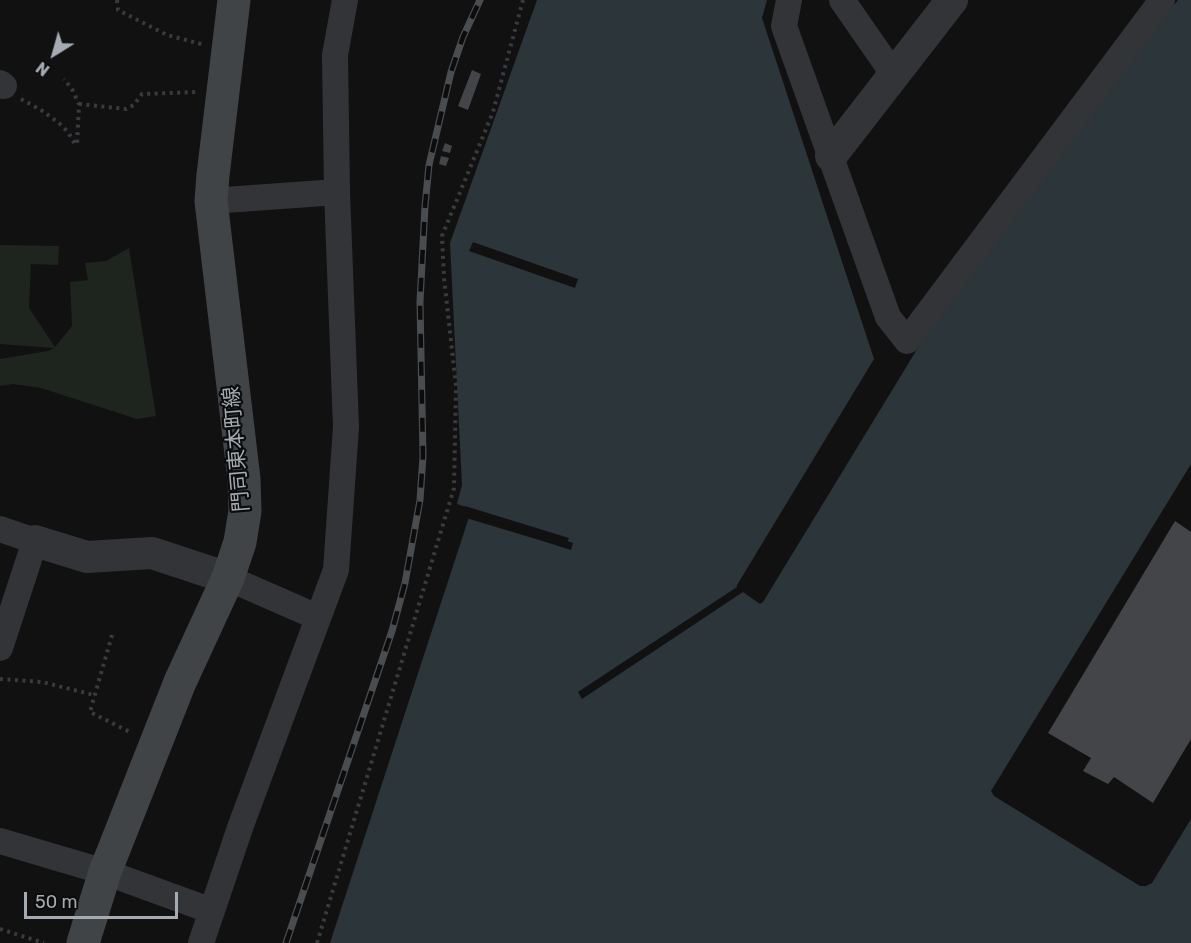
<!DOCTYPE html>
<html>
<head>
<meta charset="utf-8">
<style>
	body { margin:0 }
	#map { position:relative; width:1191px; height:943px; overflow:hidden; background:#111112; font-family:Rubik,sans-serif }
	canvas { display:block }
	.north { position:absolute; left:24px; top:24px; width:60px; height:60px; -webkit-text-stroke:4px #0c0c0d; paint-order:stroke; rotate:217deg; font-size:16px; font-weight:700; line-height:24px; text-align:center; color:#a4abb2 }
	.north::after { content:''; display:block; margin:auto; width:21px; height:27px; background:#a4abb2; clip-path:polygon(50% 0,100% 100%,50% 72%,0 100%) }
	.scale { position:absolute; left:24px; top:892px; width:154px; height:27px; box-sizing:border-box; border:3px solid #a4abb2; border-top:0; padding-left:8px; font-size:18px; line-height:21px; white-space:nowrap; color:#a4abb2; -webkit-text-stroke:4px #0c0c0d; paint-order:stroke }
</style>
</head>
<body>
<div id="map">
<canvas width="1191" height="943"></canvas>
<div class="north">N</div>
<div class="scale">50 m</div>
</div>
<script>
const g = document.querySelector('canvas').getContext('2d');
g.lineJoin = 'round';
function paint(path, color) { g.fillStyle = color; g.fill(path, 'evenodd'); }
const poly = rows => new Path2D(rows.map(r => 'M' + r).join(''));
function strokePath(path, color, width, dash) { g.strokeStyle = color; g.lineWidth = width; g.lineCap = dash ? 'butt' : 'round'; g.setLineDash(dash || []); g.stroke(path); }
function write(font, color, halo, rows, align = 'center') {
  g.font = font + ' Rubik,"Noto Sans JP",sans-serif'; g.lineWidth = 4.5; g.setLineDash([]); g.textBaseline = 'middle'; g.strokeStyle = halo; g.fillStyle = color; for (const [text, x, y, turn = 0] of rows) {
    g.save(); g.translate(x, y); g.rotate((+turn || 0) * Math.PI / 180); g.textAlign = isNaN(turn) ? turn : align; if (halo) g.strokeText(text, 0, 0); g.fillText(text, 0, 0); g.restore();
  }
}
const green = poly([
	[0,245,59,246,58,265,31,264,29,308,55,347,72,326,70,282,88,280,85,263,106,261,129,248,156,416,137,419,41,388,13,384,0,386,0,359,48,351,54,348,0,344]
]);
const water = poly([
	[537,0,767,0,762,18,874,359,737,585,737,587,578,692,582,699,743,592,760,604,763,602,966,269,1178,0,1191,0,1191,464,991,791,994,796,1140,886,1146,886,1152,883,1191,819,1191,943,330,943,469,517,571,550,573,543,457,504,462,485,450,243]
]);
const pier = poly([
	[473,242,578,279,575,288,469,251],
	[465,506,569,538,567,544,464,510],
	[467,515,470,515,566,546,566,548,466,518]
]);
const building = poly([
	[472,70,481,74,468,110,458,106],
	[445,143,452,146,450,153,442,151],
	[441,156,449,158,446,166,439,164],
	[1175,521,1191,532,1191,739,1153,803,1114,777,1108,784,1083,771,1091,758,1048,733]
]);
const path = poly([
	[117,0,118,10,167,35,205,45],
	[21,99,41,110,59,123,68,132,75,144,77,144,79,104,72,89,64,79],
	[79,104,126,109,134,105,142,94,197,92],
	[112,635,90,712,132,733],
	[0,679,42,682,94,695],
	[0,929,44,943],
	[317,943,454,488,456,386,444,278,442,236,493,112,523,0]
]);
const minor = poly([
	[789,0,784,26,888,317,907,341,1162,0],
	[842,0,894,75],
	[0,83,4,86],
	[211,201,337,192],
	[0,529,35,541,0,648],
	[228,578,317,617],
	[0,841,105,872,212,911],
	[201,943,241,825,336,570,346,427,337,192,335,55,345,0]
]);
const tertiary = poly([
	[831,156,952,0],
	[35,541,87,557,152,553,228,578]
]);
const secondary = poly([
	[83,943,105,872,180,682,228,578,240,542,245,511,244,479,211,201,213,175,234,0]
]);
const rail = poly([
	[286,943,392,631,405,583,420,500,423,456,420,302,425,206,429,165,451,72,463,37,480,0]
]);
const streetNames = [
	["門司東本町線",237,449,-95]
];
paint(green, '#1e251e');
paint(water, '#2c363a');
paint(pier, '#111112');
paint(building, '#434548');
strokePath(path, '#393b3e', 4, [3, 4.5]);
strokePath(minor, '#323437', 26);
strokePath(tertiary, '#323437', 32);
strokePath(secondary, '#414447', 33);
strokePath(rail, '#4a4d50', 7);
strokePath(rail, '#0c0c0d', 4.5, [14]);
write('21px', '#a4abb2', '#0c0c0d', streetNames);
</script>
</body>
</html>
